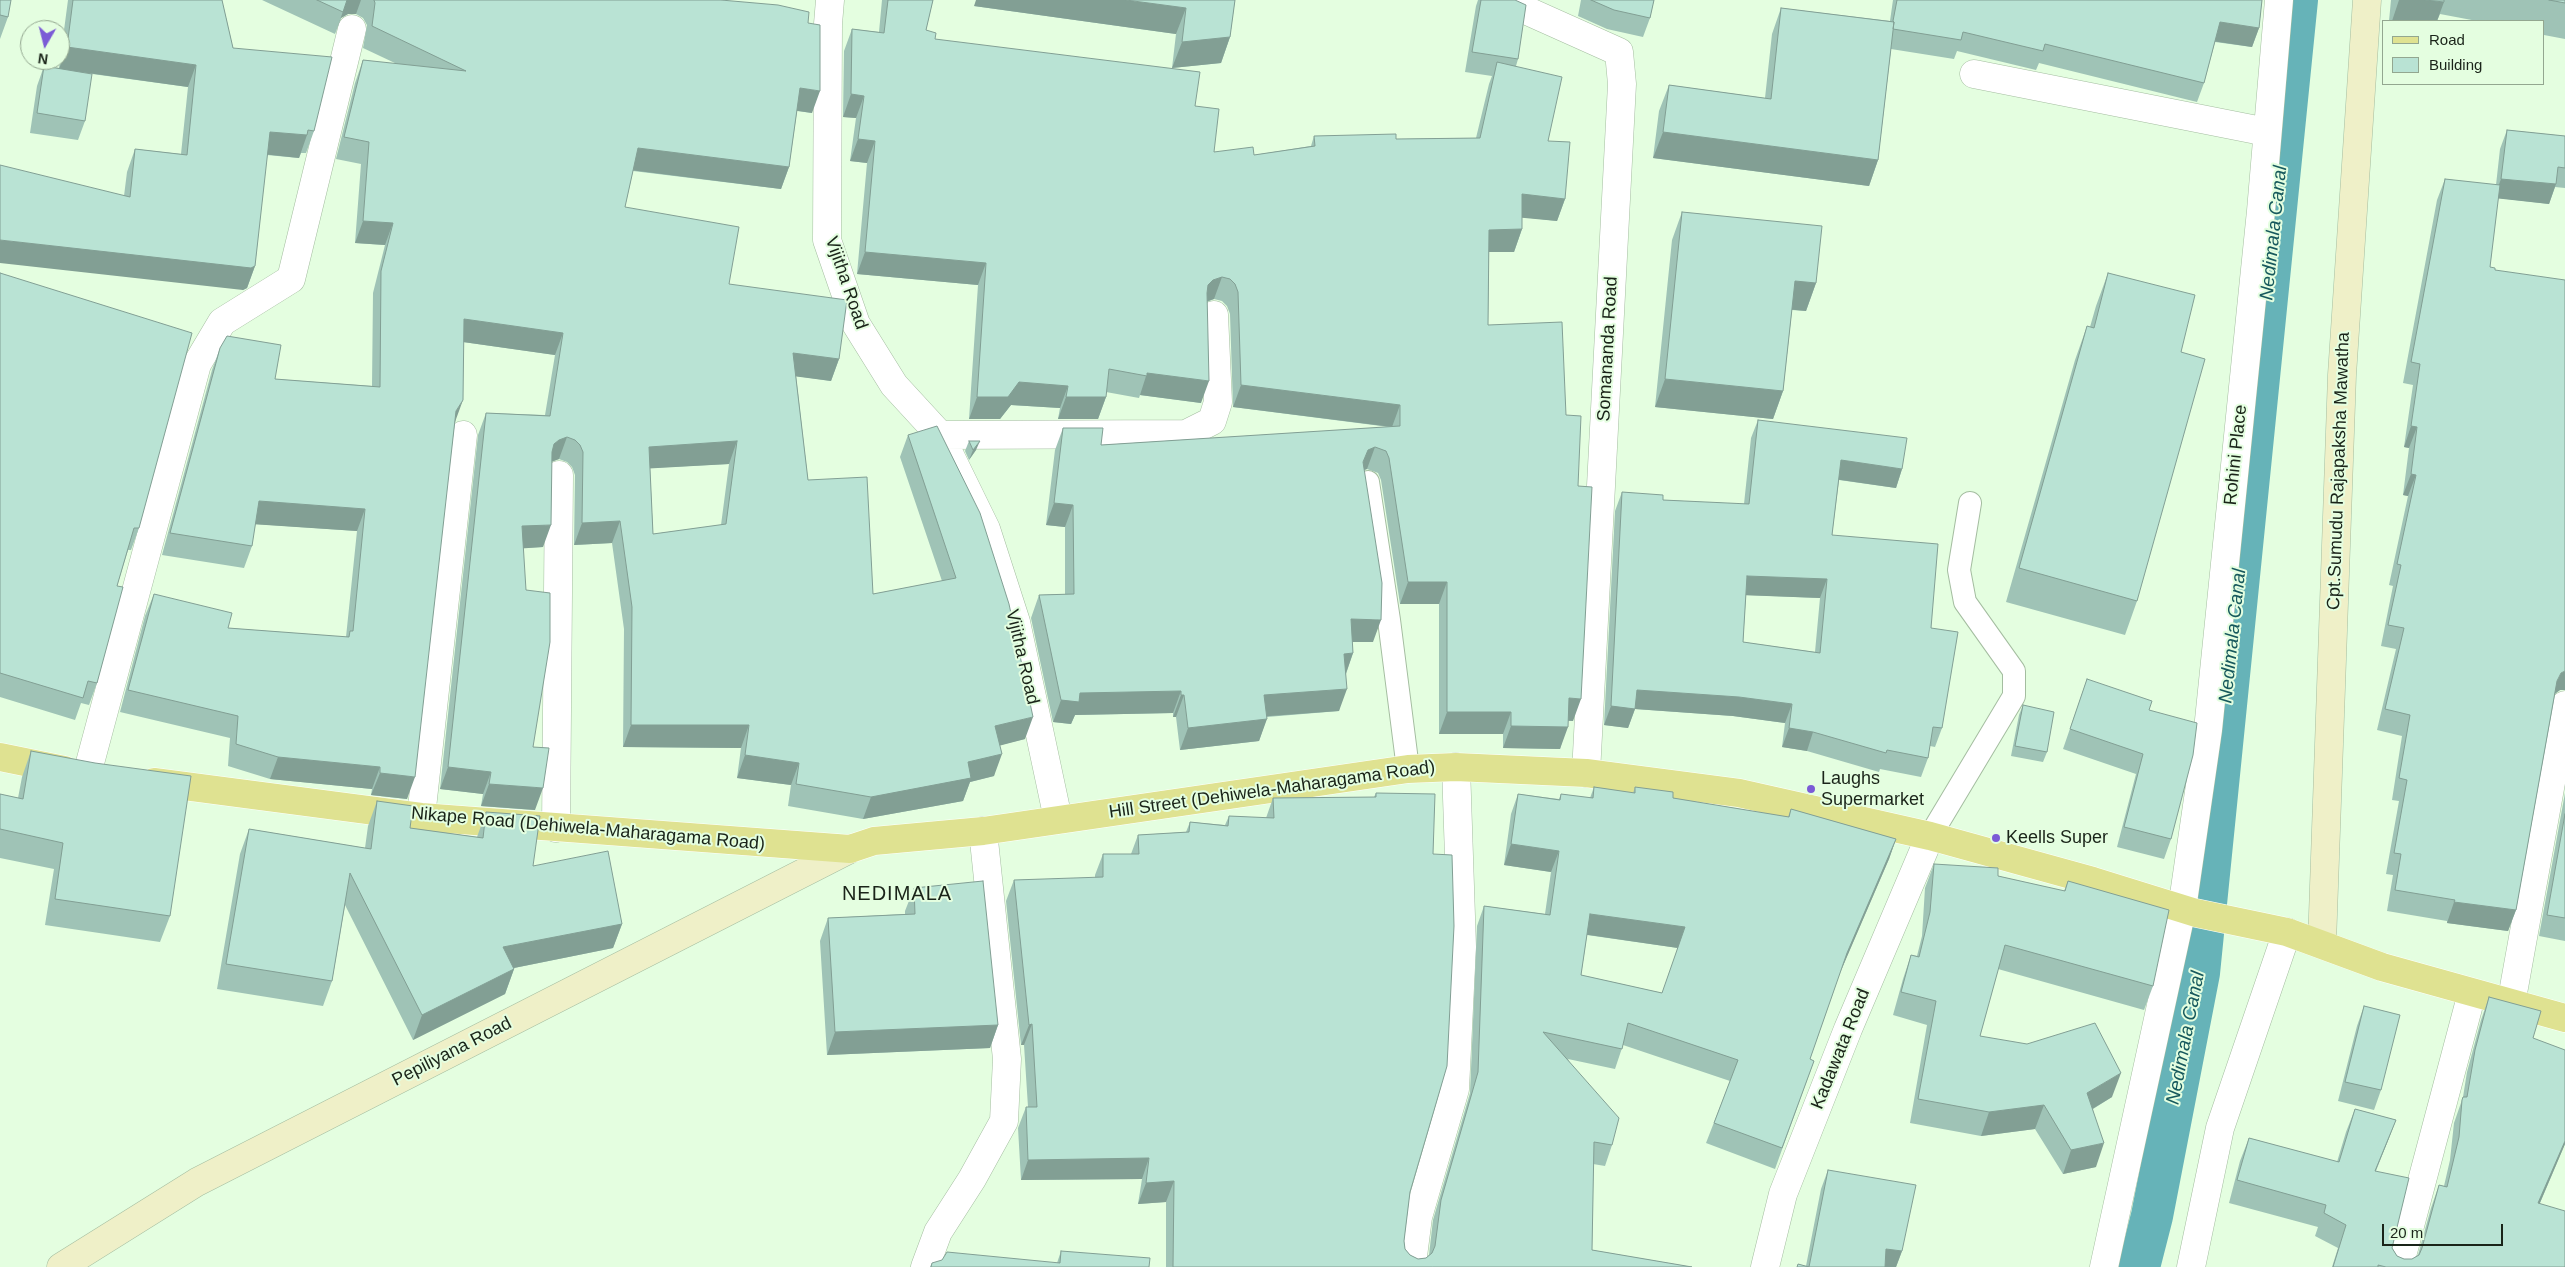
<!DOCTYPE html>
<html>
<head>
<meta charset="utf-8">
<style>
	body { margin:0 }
	#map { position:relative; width:2565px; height:1267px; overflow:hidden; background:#e4fee0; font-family:Helvetica,sans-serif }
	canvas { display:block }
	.legend { position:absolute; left:2382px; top:20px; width:162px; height:65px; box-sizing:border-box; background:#e4fee0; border:1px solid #93a790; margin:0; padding:6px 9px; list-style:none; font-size:15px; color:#1a2419 }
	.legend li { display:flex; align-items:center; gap:10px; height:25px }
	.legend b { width:25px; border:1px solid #93a790 }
	.north { position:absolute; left:20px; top:20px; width:50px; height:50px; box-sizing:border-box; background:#e4fee0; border:1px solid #93a790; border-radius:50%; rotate:188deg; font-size:14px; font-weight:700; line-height:20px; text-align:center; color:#1a2419 }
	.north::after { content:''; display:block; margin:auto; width:18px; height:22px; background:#7b5bd6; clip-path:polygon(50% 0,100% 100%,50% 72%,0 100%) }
	.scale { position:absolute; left:2382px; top:1224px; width:121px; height:22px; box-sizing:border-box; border:2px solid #1a2419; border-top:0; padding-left:6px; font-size:15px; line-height:18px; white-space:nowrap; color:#1a2419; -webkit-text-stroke:4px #e4fee0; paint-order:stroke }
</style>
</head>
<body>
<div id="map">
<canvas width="2565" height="1267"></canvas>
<ul class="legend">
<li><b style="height:6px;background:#dfe291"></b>Road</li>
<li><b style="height:14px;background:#b9e3d4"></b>Building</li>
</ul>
<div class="north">N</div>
<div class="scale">20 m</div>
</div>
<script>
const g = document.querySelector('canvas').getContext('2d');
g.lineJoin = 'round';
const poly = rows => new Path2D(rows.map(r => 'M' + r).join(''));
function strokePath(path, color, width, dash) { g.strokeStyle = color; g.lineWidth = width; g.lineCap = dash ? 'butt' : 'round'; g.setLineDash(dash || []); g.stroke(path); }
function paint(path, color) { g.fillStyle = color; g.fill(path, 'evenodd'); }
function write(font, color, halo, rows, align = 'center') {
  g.font = font + ' Helvetica,sans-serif'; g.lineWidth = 4; g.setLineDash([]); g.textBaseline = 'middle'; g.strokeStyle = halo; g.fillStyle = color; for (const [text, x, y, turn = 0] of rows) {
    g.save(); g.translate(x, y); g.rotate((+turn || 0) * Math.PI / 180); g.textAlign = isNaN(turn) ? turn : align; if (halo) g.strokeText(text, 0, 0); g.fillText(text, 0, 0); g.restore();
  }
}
const canal = poly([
	[2139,1267,2152,1216,2199,973,2297,0]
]);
const service = poly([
	[1368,482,1389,620,1408,769],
	[1930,836,2014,696,2014,671,1965,602,1959,570,1970,503]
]);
const minor = poly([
	[830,0,828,24,827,240,856,324,894,385,940,435,986,529,1016,622,1058,819],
	[1503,0,1619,52,1622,84,1586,773],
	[1974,74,2267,132],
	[940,435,1186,434,1212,421,1218,402,1214,315],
	[87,774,197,364,222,322,291,279,352,29],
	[421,817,463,435],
	[556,828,559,475],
	[2511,1004,2565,705],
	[1412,1264,1418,1217,1455,1089,1462,947,1456,767],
	[925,1267,938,1232,972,1179,1004,1121,1007,1059,983,831],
	[2104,1267,2182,909,2208,730,2261,211,2279,0],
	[2191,1267,2220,1128,2287,932],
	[2399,1267,2472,993]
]);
const tertiary = poly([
	[1765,1267,1783,1194,1848,1029,1930,836]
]);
const secondary = poly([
	[2322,943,2342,375,2367,0],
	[61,1267,197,1182,850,849]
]);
const primary = poly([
	[0,757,64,770],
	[154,782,421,817,850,849,874,841,983,831,1408,769,1456,767,1586,773,1739,793,1930,836,2093,881,2196,913,2287,932,2382,967,2565,1018]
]);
const wall = poly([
	[0,0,8,17,0,39],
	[68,0,222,0,233,48,314,131,306,153,301,153,299,158,267,155,255,266,247,288,243,290,124,196,127,172,135,149,181,154,188,87,85,73,85,121,78,140,30,133,37,86,44,66,59,68],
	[262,0,721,0,808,23,812,113,797,111,789,167,781,189,633,171,625,207,729,284,839,359,831,381,796,376,808,480,873,594,942,581,900,457,908,435,1025,739,1000,745,994,776,970,782,963,801,863,819,788,806,791,785,737,778,741,748,623,747,624,629,612,543,574,545,575,475,572,467,567,462,559,459,551,462,543,547,523,548,533,747,535,810,481,806,483,794,440,789,478,435,486,413,545,415,555,355,463,342,455,422,407,799,371,795,372,789,270,779,228,766,230,738,120,712,145,616,154,594,228,628,346,637,357,531,255,524,252,546,244,568,162,555,212,370,220,348,275,379,372,386,373,293,385,245,355,243,361,164,336,159,355,83,363,60,397,64,363,48,367,25,363,18,356,14,348,14,341,18,335,34],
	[729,464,721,525,653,534,650,468],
	[882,0,933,0,926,30,935,39,1195,106,1214,152,1254,155,1311,146,1314,136,1396,139,1476,138,1489,84,1492,76,1465,72,1476,6,1478,0,1515,0,1518,59,1516,66,1548,141,1565,199,1557,221,1522,217,1522,229,1514,252,1489,252,1488,325,1566,415,1578,486,1573,721,1568,721,1560,749,1503,748,1503,734,1439,734,1439,604,1400,604,1381,480,1378,473,1367,469,1364,470,1373,642,1352,642,1353,653,1346,674,1339,711,1267,717,1259,741,1180,750,1176,717,1173,717,1173,713,1075,715,1071,724,1053,722,1031,618,1039,595,1065,594,1065,527,1046,525,1055,450,1063,428,1101,445,1389,427,1233,407,1230,314,1227,306,1222,301,1214,299,1207,302,1201,403,1140,395,1139,398,1106,392,1106,397,1098,419,1058,419,1060,408,1011,405,1000,419,969,419,978,285,857,274,867,163,850,161,856,118,843,117,844,51,852,29,879,32],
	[1235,0,1230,37,1221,63,1172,68,1176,34,974,6],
	[1581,0,1654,0,1650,18,1643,37,1607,29,1578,16],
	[1893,0,2262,0,2259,28,2252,47,2215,42,2204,83,2197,102,2039,63,2036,70,1957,51,1954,59,1891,49,1878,160,1869,186,1653,158,1659,111,1669,85,1765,98,1772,34,1781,8,1890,21],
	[2391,0,2565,0,2565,39,2544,35,2544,21,2477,21,2440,14,2437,21,2389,21],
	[2507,130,2565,136,2565,188,2555,187,2549,204,2498,198,2490,267,2495,270,2560,690,2555,694,2516,910,2508,931,2447,923,2447,921,2387,911,2393,875,2386,874,2399,801,2392,800,2402,736,2377,730,2396,649,2381,646,2393,586,2389,585,2408,496,2403,495,2409,448,2404,447,2413,385,2403,383,2437,200,2445,179,2496,185,2500,149],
	[1682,212,1816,283,1806,311,1792,310,1783,391,1773,419,1655,407,1672,240],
	[0,273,139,528,131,550,128,550,117,586,97,683,89,705,81,703,75,720,0,697],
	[2108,273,2181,352,2137,601,2125,635,2006,602,2075,360,2087,326,2090,327,2096,306],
	[1758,420,1902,469,1896,488,1839,480,1832,535,1931,628,1942,728,1935,747,1930,746,1928,758,1921,777,1880,769,1879,772,1807,751,1782,747,1785,723,1733,716,1635,709,1628,728,1604,725,1615,511,1622,492,1663,500,1744,504,1751,438],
	[1746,595,1820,598,1815,652,1743,642],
	[969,441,976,450,969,460,965,451],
	[2087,679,2149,710,2171,839,2164,859,2117,847,2136,774,2063,749],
	[2023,705,2047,752,2043,762,2011,756,2019,715],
	[31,751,170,916,160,942,45,925,54,869,0,858,0,794,18,798,22,777],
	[1594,787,1633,793,1635,787,1673,798,1788,817,1791,809,1896,839,1889,859,1841,970,1810,1059,1814,1061,1775,1169,1706,1143,1730,1081,1623,1045,1615,1069,1568,1059,1612,1145,1605,1166,1593,1164,1592,1250,1692,1267,1166,1267,1166,1202,1138,1204,1142,1179,1021,1180,1018,1128,1026,1107,1028,1107,1024,1045,1021,1045,1006,901,1014,880,1095,878,1095,875,1103,854,1131,854,1138,835,1186,832,1190,822,1225,825,1229,816,1266,818,1273,798,1374,797,1376,793,1410,1192,1404,1241,1405,1249,1410,1255,1418,1259,1426,1258,1429,1255,1433,1220,1470,1093,1477,926,1484,906,1545,914,1551,872,1504,865,1511,814,1518,794,1559,799,1561,794,1590,798],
	[1587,935,1678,948,1662,993,1581,975],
	[2565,793,2565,941,2539,936],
	[377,801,410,828,477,837,486,812,533,866,622,924,613,948,514,968,514,969,505,994,413,1040,345,905,332,981,323,1006,217,989,240,854,249,829,365,848,368,826],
	[1934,864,1998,876,2064,891,2068,881,2153,986,2144,1010,1998,969,1980,1036,2112,1097,2093,1109,2096,1167,2063,1174,2035,1129,1981,1136,1910,1123,1927,1025,1893,1015,1903,979,1911,955,1917,956,1922,936,1925,888],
	[914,888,998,1025,990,1048,827,1055,820,941,828,918,905,914,905,911],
	[2489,997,2533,1038,2565,1144,2540,1203,2565,1267,2332,1267,2338,1248,2315,1236,2318,1227,2229,1203,2240,1161,2249,1138,2337,1162,2346,1132,2355,1109,2396,1120,2376,1171,2392,1248,2397,1256,2404,1259,2412,1259,2418,1255,2431,1208,2439,1185,2444,1186,2450,1160,2454,1123,2463,1097,2467,1072,2481,1020],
	[2364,1006,2381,1090,2374,1110,2338,1101,2357,1026],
	[1828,1170,1902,1251,1896,1267,1797,1267,1798,1264,1806,1266,1821,1189],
	[1061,1251,1149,1267,930,1267,932,1263,1057,1263]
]);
const shadedWall = poly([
	[347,0,361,0,356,14,348,14,341,18,335,34],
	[976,0,1126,0,1186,8,1176,34,974,6],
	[2399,0,2425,0,2444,2,2437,21,2392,21],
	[2220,22,2259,28,2252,47,2212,41],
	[1230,37,1221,63,1172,68,1182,42],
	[67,47,196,65,188,87,59,69],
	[800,88,820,91,812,113,792,110],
	[851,94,864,96,856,118,843,117],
	[270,132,307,135,299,158,262,154],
	[1663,132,1878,160,1869,186,1653,158],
	[858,139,875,141,867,163,850,161],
	[638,148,789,167,781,189,630,170],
	[2501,179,2556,184,2549,204,2494,198],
	[1522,194,1565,199,1557,221,1514,217],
	[363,221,393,223,385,245,355,243],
	[1522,229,1514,252,1481,252,1489,230],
	[0,240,255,266,247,288,243,290,0,263],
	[865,252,986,263,978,285,857,274],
	[1222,277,1214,299,1205,302,1200,307,1208,285,1213,280],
	[1795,281,1816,283,1806,311,1785,309],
	[464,319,563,333,555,355,456,341],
	[793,353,839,359,831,381,785,375],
	[1147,373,1209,381,1201,403,1140,395],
	[1665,379,1783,391,1773,419,1655,407],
	[1019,382,1068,386,1060,408,1011,405,1000,419,969,419,977,397],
	[1241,385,1400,405,1392,427,1233,407],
	[1066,397,1106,397,1098,419,1058,419],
	[463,400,455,422,447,433,456,411],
	[2411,426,2417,427,2409,448,2404,447],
	[567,437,559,459,551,462,546,467,554,444,559,440],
	[737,441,729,464,640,469,649,447],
	[980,441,976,450,969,460,973,450],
	[1375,447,1367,469,1359,472,1368,450],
	[1841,460,1902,469,1896,488,1834,479],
	[2411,474,2416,475,2408,496,2403,495],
	[259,501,365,509,357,531,251,524],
	[1054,503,1073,505,1065,527,1046,525],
	[620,521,612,543,574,545,582,523],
	[551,525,543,547,514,549,522,526],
	[1747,576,1827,579,1820,598,1740,595],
	[1408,582,1447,582,1439,604,1400,604],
	[1351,619,1381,620,1373,642,1343,642],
	[1353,653,1345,676,1344,654],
	[2565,671,2565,690,2560,690,2553,695,2557,681,2561,673],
	[1347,689,1339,711,1256,717,1264,695],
	[1637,690,1739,697,1792,704,1785,723,1733,716,1635,709,1628,728,1604,725,1611,706],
	[1181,691,1173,713,1075,715,1071,724,1053,722,1061,700,1080,693],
	[1181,695,1184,695,1176,717,1173,717],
	[1569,698,1581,699,1573,721,1561,720],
	[1447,712,1511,712,1503,734,1439,734],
	[1033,717,1025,739,987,749,995,726],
	[1267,719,1259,741,1180,750,1188,728],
	[631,725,749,725,741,748,623,747],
	[1511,726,1568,727,1560,749,1503,748],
	[1789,728,1813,732,1807,751,1782,747],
	[1002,754,994,776,970,782,963,801,863,819,871,797,968,762],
	[745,755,799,763,791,785,737,778],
	[278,757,380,767,372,789,270,779],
	[448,767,491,772,483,794,440,789],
	[380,773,415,777,407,799,371,795],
	[489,784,543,788,535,810,481,806],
	[1896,839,1889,859,1840,973,1847,953],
	[1511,844,1559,851,1551,872,1504,865],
	[2454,902,2516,910,2508,931,2447,923],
	[1590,914,1685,927,1678,948,1582,934],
	[622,924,613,948,494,972,503,947],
	[514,969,505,994,413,1040,422,1015],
	[1032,1024,1024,1045,1021,1045,1029,1025],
	[998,1025,990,1048,827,1055,835,1032],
	[2121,1073,2112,1097,2079,1117,2087,1093],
	[2044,1105,2035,1129,1981,1136,1989,1112],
	[2396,1120,2387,1143,2366,1193,2375,1171],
	[2565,1141,2565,1144,2530,1226,2538,1203],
	[2104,1143,2096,1167,2063,1174,2071,1150],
	[1149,1158,1142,1179,1021,1180,1028,1160],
	[1174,1181,1166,1202,1138,1204,1146,1183],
	[1886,1249,1902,1251,1896,1267,1879,1267]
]);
const building = poly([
	[0,0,11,0,8,17,0,15,0,0],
	[73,0,222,0,233,48,332,57,314,131,308,130,307,135,270,132,255,266,251,268,0,240,0,165,130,197,135,149,187,155,196,65,67,47,73,0],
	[317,0,347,0,343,12,317,0],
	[374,0,721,0,778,5,809,12,808,23,820,25,820,91,800,88,789,167,638,148,625,207,739,227,729,284,847,300,839,359,793,353,808,480,867,477,873,594,956,578,908,435,937,426,980,513,1009,604,1033,717,995,726,1002,754,968,762,971,778,871,797,796,784,799,763,745,755,749,725,631,725,632,607,620,521,582,523,583,452,580,445,575,440,567,437,559,440,554,444,552,452,551,525,522,526,526,590,550,593,550,642,533,747,549,748,543,788,489,784,491,772,448,767,486,413,550,416,563,333,464,319,463,400,456,411,415,777,380,773,380,767,278,757,236,744,238,716,128,690,154,594,232,613,228,628,349,637,350,631,353,631,365,509,259,501,252,546,170,533,220,348,227,336,281,345,275,379,380,387,381,271,393,223,363,221,369,142,344,137,363,60,466,71,372,26,375,3,374,0],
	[737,441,726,524,653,534,649,447,737,441],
	[888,0,933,0,926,30,936,33,935,39,1200,72,1195,106,1219,109,1214,152,1253,147,1254,155,1315,146,1314,136,1396,134,1396,139,1480,138,1497,62,1562,77,1548,141,1570,142,1565,199,1522,194,1522,229,1489,230,1488,325,1562,322,1566,415,1581,416,1578,486,1592,487,1581,699,1569,698,1568,727,1511,726,1511,712,1447,712,1447,582,1408,582,1389,458,1386,451,1375,447,1368,450,1363,462,1382,583,1381,620,1351,619,1353,653,1344,654,1347,689,1264,695,1267,719,1188,728,1184,695,1181,695,1181,691,1080,693,1079,702,1061,700,1039,595,1074,594,1073,505,1054,503,1063,428,1103,428,1101,445,1400,426,1400,405,1241,385,1238,292,1235,284,1230,279,1222,277,1213,280,1208,285,1207,293,1209,381,1147,373,1147,376,1109,369,1106,397,1066,397,1068,386,1019,382,1008,397,977,397,986,263,865,252,875,141,858,139,864,96,851,94,852,29,884,33,888,0],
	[1126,0,1235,0,1230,37,1182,42,1186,8,1126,0],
	[1481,0,1515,0,1526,5,1518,59,1472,52,1481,0],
	[1591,0,1654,0,1650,18,1614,10,1591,0],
	[1897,0,2262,0,2259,28,2220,22,2204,83,2045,44,2043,51,1963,32,1961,40,1893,29,1894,22,1893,21,1897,0],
	[2425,0,2444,0,2444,2,2425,0],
	[2549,0,2565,0,2565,3,2549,0],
	[1781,8,1894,22,1878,160,1663,132,1669,85,1771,99,1781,8],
	[44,66,92,74,85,121,37,113,44,66],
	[2507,130,2565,136,2565,168,2558,167,2556,184,2501,179,2507,130],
	[2445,179,2500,185,2490,267,2495,268,2495,270,2565,280,2565,671,2561,673,2557,681,2516,910,2454,902,2455,900,2395,890,2401,854,2394,853,2407,780,2399,778,2410,715,2385,709,2404,628,2388,625,2401,565,2397,564,2416,475,2411,474,2417,427,2411,426,2420,364,2411,362,2445,179],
	[1682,212,1822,226,1816,283,1795,281,1783,391,1665,379,1682,212],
	[0,273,192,333,139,528,134,528,117,586,123,587,97,683,88,681,83,698,0,673,0,273],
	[2108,273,2195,295,2181,352,2205,359,2137,601,2019,568,2087,326,2094,328,2108,273],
	[1758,420,1907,438,1902,469,1841,460,1832,535,1938,544,1931,628,1958,632,1942,728,1933,727,1928,758,1887,750,1886,753,1813,732,1789,728,1792,704,1739,697,1637,690,1635,709,1611,706,1622,492,1663,495,1663,500,1749,504,1758,420],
	[1747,576,1827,579,1820,653,1743,642,1747,576],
	[969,441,980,441,973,450,969,441],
	[2087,679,2152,701,2149,710,2197,723,2193,755,2171,839,2124,827,2143,754,2070,729,2087,679],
	[2023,705,2054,712,2047,752,2015,746,2023,705],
	[31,751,95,763,191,776,170,916,55,899,63,843,0,829,0,794,23,799,31,751],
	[1594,787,1635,793,1635,787,1673,792,1673,798,1789,817,1791,809,1896,839,1847,953,1810,1059,1814,1061,1782,1148,1714,1123,1738,1060,1628,1023,1622,1049,1543,1032,1619,1118,1612,1145,1594,1142,1592,1250,1692,1267,1173,1267,1174,1181,1146,1183,1149,1158,1028,1160,1026,1107,1037,1107,1032,1024,1029,1025,1014,880,1103,877,1103,854,1139,854,1138,835,1189,832,1190,822,1228,826,1229,816,1274,818,1273,798,1376,797,1376,793,1435,794,1433,854,1452,855,1454,926,1447,1066,1410,1192,1404,1241,1405,1249,1410,1255,1418,1259,1426,1258,1432,1253,1435,1246,1441,1200,1478,1072,1484,906,1550,915,1559,851,1511,844,1518,794,1560,800,1561,794,1593,798,1594,787],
	[1590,914,1685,927,1662,993,1581,975,1590,914],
	[377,801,413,806,410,828,483,838,486,812,540,816,533,866,608,851,622,924,503,947,514,969,422,1015,350,873,332,981,226,964,249,829,371,849,377,801],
	[2565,814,2565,918,2547,915,2565,814],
	[1934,864,1998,868,1998,876,2065,891,2068,881,2169,910,2153,986,2005,945,1980,1036,2027,1044,2095,1023,2121,1073,2087,1093,2104,1143,2071,1150,2044,1105,1989,1112,1918,1099,1936,1001,1901,992,1911,955,1919,957,1930,912,1934,864],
	[983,881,998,1025,835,1032,828,918,915,914,914,888,983,881],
	[2489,997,2541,1011,2533,1038,2565,1050,2565,1141,2538,1203,2565,1211,2565,1267,2386,1267,2378,1265,2378,1267,2333,1267,2346,1225,2324,1213,2326,1205,2237,1180,2249,1138,2339,1162,2355,1109,2396,1120,2375,1171,2409,1178,2392,1248,2397,1256,2404,1259,2412,1259,2419,1255,2422,1248,2439,1185,2447,1187,2459,1137,2462,1100,2463,1097,2467,1097,2475,1050,2489,997],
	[2364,1006,2400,1015,2381,1090,2345,1082,2364,1006],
	[1828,1170,1916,1185,1902,1251,1886,1249,1885,1267,1797,1267,1798,1264,1809,1267,1828,1170],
	[1061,1251,1150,1258,1149,1267,931,1267,932,1263,942,1260,947,1252,1060,1263,1061,1251]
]);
const markers = [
	[1811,789,5,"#7b5bd6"],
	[1996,838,5,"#7b5bd6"]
];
const streetNames = [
	["Vijitha Road",846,283,71],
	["Somananda Road",1608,349,-87],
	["Rohini Place",2236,455,-84],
	["Cpt.Sumudu Rajapaksha Mawatha",2339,471,-88],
	["Vijitha Road",1022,657,77],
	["Hill Street (Dehiwela-Maharagama Road)",1272,790,-8],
	["Nikape Road (Dehiwela-Maharagama Road)",588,829,5],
	["Kadawata Road",1841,1049,-68],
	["Pepiliyana Road",452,1052,-27]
];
const poiNames = [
	["Laughs",1821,779],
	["Supermarket",1821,800],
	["Keells Super",2006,838]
];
const waterNames = [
	["Nedimala Canal",2274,233,-84],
	["Nedimala Canal",2233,636,-84],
	["Nedimala Canal",2186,1038,-79]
];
const quarterNames = [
	["NEDIMALA",897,894]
];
strokePath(canal, '#66b3b8', 42);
strokePath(service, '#a4bda0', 24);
strokePath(minor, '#a4bda0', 29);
strokePath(tertiary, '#a4bda0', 29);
strokePath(secondary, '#a4bda0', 29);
strokePath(primary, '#fff', 29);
strokePath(service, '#fff', 22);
strokePath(minor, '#fff', 28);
strokePath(tertiary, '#fff', 28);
strokePath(secondary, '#eff0c8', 28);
strokePath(primary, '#dfe291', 28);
paint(wall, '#9fc3b6');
paint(shadedWall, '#829f94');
paint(building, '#b9e3d4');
strokePath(building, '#829f94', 1);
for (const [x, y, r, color] of markers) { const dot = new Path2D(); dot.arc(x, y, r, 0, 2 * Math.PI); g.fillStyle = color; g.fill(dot); strokePath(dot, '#e4fee0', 2); }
write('18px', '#1a2419', '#e4fee0', streetNames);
write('18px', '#1a2419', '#e4fee0', poiNames, 'left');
write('italic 19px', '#17595d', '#e4fee0', waterNames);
g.letterSpacing = '1px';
write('20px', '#1a2419', '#e4fee0', quarterNames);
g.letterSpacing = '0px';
</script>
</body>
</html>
